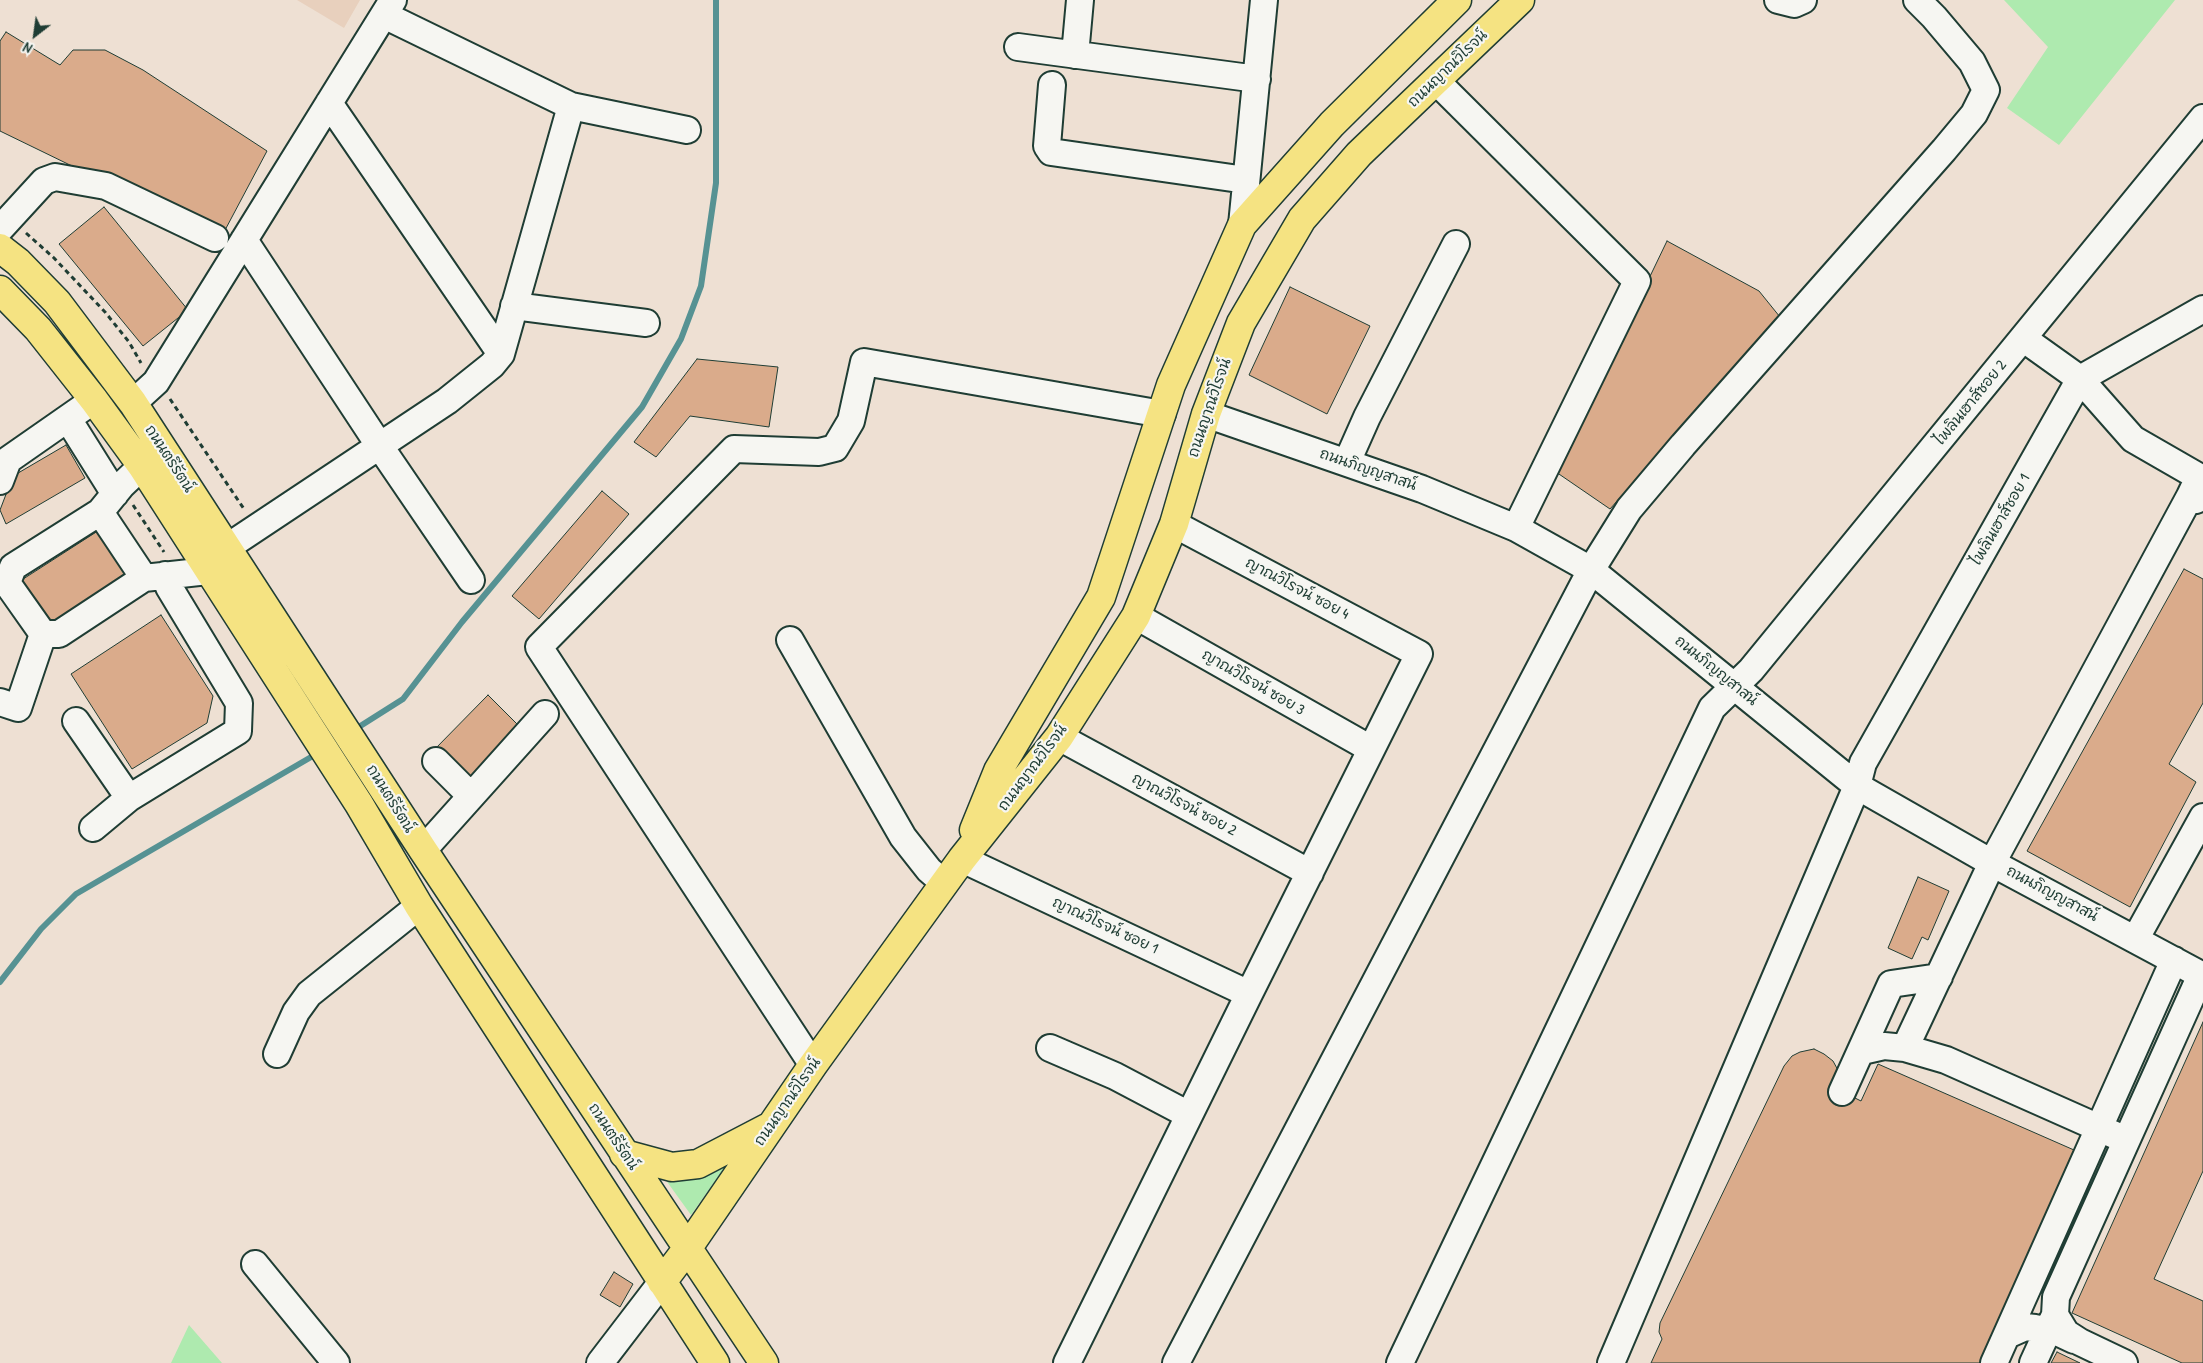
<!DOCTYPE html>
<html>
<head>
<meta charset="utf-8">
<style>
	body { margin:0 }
	#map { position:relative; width:2203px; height:1363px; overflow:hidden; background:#eee0d3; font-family:"Patrick Hand",sans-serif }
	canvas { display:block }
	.north { position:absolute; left:10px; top:10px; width:50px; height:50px; -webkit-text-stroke:4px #f6f6f2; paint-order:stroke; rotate:210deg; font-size:14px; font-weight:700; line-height:20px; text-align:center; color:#1f3d34 }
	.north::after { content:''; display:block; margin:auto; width:18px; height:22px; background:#1f3d34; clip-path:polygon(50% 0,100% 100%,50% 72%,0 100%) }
</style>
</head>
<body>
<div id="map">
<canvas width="2203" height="1363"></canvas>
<div class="north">N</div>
</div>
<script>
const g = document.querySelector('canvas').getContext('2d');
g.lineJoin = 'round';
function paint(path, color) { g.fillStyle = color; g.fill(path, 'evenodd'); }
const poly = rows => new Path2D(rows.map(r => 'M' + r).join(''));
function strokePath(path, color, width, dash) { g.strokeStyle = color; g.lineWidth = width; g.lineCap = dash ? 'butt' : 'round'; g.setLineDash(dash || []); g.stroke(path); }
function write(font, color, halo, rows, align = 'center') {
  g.font = font + ' "Patrick Hand","Playpen Sans Thai",sans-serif'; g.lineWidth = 4.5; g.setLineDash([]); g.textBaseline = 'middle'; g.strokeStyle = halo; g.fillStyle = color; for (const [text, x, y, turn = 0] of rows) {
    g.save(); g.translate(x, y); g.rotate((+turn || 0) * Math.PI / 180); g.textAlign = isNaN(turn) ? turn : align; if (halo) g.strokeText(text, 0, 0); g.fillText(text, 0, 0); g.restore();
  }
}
const built = poly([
	[297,0,360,0,344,28]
]);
const green = poly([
	[2004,0,2175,0,2059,145,2007,108,2048,47],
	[732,1157,691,1215,660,1172],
	[189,1325,222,1363,171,1363]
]);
const stream = poly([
	[354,730,403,699,462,622,642,407,681,339,701,286,716,183,716,0],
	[0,982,41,929,76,894,318,753]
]);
const building = poly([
	[6,32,60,65,73,50,105,50,143,70,267,151,224,232,206,227,174,204,142,188,72,166,0,131,0,41,6,32],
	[104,207,188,310,143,346,59,244,104,207],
	[1667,241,1759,291,1780,317,1610,509,1556,472,1667,241],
	[1290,287,1370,326,1327,414,1249,375,1290,287],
	[697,359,778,367,769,427,690,416,656,457,634,442,697,359],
	[66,445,85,478,6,524,0,510,13,476,66,445],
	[602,491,629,514,539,619,512,596,602,491],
	[104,527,134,570,47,626,17,583,104,527],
	[2184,569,2203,579,2203,703,2169,764,2196,782,2130,907,2027,851,2184,569],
	[161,615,213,696,207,723,132,769,71,674,161,615],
	[488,695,520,727,466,781,434,750,488,695],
	[1918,877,1949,891,1928,940,1922,937,1912,959,1888,948,1918,877],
	[2203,1022,2203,1171,2154,1279,2203,1301,2203,1363,2182,1363,2072,1313,2203,1022],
	[1814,1049,1824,1054,1833,1061,1839,1072,1837,1089,1861,1101,1878,1064,2074,1150,1981,1363,1651,1363,1662,1339,1659,1332,1660,1323,1784,1066,1792,1056,1800,1052,1814,1049],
	[614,1272,633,1284,620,1307,600,1295,614,1272],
	[2057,1352,2080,1363,2051,1363,2057,1352]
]);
const path = poly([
	[26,233,54,258,105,312,129,342,141,363],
	[170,399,244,509],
	[133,505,164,552]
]);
const minor = poly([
	[1778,0,1794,4,1803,0],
	[384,15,571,106,687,130],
	[1018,47,1257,79],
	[1075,55,1080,0],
	[1436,81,1637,281,1516,528],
	[1052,85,1047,146,1051,152,1246,180],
	[329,103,501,354],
	[1242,225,1264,0],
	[0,229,44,181,55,177,106,186,215,238],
	[244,240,379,445,471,580],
	[514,306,646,323],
	[2024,339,2080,379,2133,439,2199,477,2190,496,2196,500],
	[133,403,156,382,393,0],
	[1206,414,1422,489,1516,528,1591,570,1857,786,1992,863,2203,976],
	[68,419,115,494],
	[1347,462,1367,417,1456,244],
	[142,466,122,485,100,512,13,567,7,583,43,634,59,634,144,578,208,571],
	[0,481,8,460,94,400],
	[100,512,144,578],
	[226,548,447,401,492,365,501,354,571,106],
	[1136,616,1371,749],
	[790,640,903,837,929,870,944,883],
	[0,702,18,708,43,634],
	[76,721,129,798,238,731,239,703,169,587,165,575],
	[1059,737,1310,873],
	[436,761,471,796],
	[93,828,129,798],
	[423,850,545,714],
	[962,859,1249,994],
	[2136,938,2203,817],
	[1050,1048,1115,1076,1189,1115],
	[1905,1048,1992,863,2190,496,2203,489],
	[1862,1051,1884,1046,1905,1048,1946,1060,2117,1136],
	[277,1054,296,1012,309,994,419,906],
	[813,1065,539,647,734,449,819,452,835,448,851,421,864,362,1162,414],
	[1842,1092,1891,984,1939,977],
	[255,1264,336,1363],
	[2007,1335,2025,1327,2035,1328,2057,1332,2074,1340],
	[600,1363,662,1282],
	[1067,1363,1249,994,1419,654,1174,524],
	[1176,1363,1591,570,1629,509,1683,445,1944,150,1974,114,1986,90,1972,62,1934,17,1917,0],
	[1400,1363,1712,708,1751,670,2203,118],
	[1611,1363,1857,786,1863,763,2080,379,2203,309],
	[1994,1363,2174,960],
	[2033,1363,2055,1315],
	[2124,1363,2080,1342,2066,1333,2055,1315,2056,1297,2201,975]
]);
const major = poly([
	[0,248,18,262,57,302,133,403,423,850,764,1363],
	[0,290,38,329,94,400,142,466,359,804,419,906,715,1363],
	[974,830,998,771,1101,597,1171,385,1242,225,1332,124,1457,0],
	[624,1154,672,1167,698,1164,769,1127],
	[662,1282,687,1249,813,1065,962,859,1059,737,1136,616,1174,524,1206,414,1241,323,1302,219,1359,154,1520,0]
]);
const streetNames = [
	["ถนนญาณวิโรจน์",1448,69,-44],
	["ไพลินเฮาส์ซอย 2",1971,403,-51],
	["ถนนญาณวิโรจน์",1210,408,-71],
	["ถนนตรีรัตน์",169,459,57],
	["ถนนภิญญสาสน์",1368,470,19],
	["ไพลินเฮาส์ซอย 1",2001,520,-60],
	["ญาณวิโรจน์ ซอย 4",1297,589,28],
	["ถนนภิญญสาสน์",1716,671,39],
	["ญาณวิโรจน์ ซอย 3",1253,683,30],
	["ถนนญาณวิโรจน์",1033,768,-53],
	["ถนนตรีรัตน์",390,799,58],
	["ญาณวิโรจน์ ซอย 2",1184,805,28],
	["ถนนภิญญสาสน์",2052,894,28],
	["ญาณวิโรจน์ ซอย 1",1105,926,25],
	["ถนนญาณวิโรจน์",788,1102,-55],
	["ถนนตรีรัตน์",613,1137,56]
];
paint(built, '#e8d0bd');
paint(green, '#aeeaaf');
strokePath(stream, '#569293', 6);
paint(building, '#daab8b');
strokePath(building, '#1f3d34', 1);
strokePath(minor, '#1f3d34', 30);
strokePath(major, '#1f3d34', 31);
strokePath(path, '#1f3d34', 3, [5, 4]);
strokePath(minor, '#f6f6f2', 26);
strokePath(major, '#f5e382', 28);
write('15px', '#1f3d34', '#f6f6f2', streetNames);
</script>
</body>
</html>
